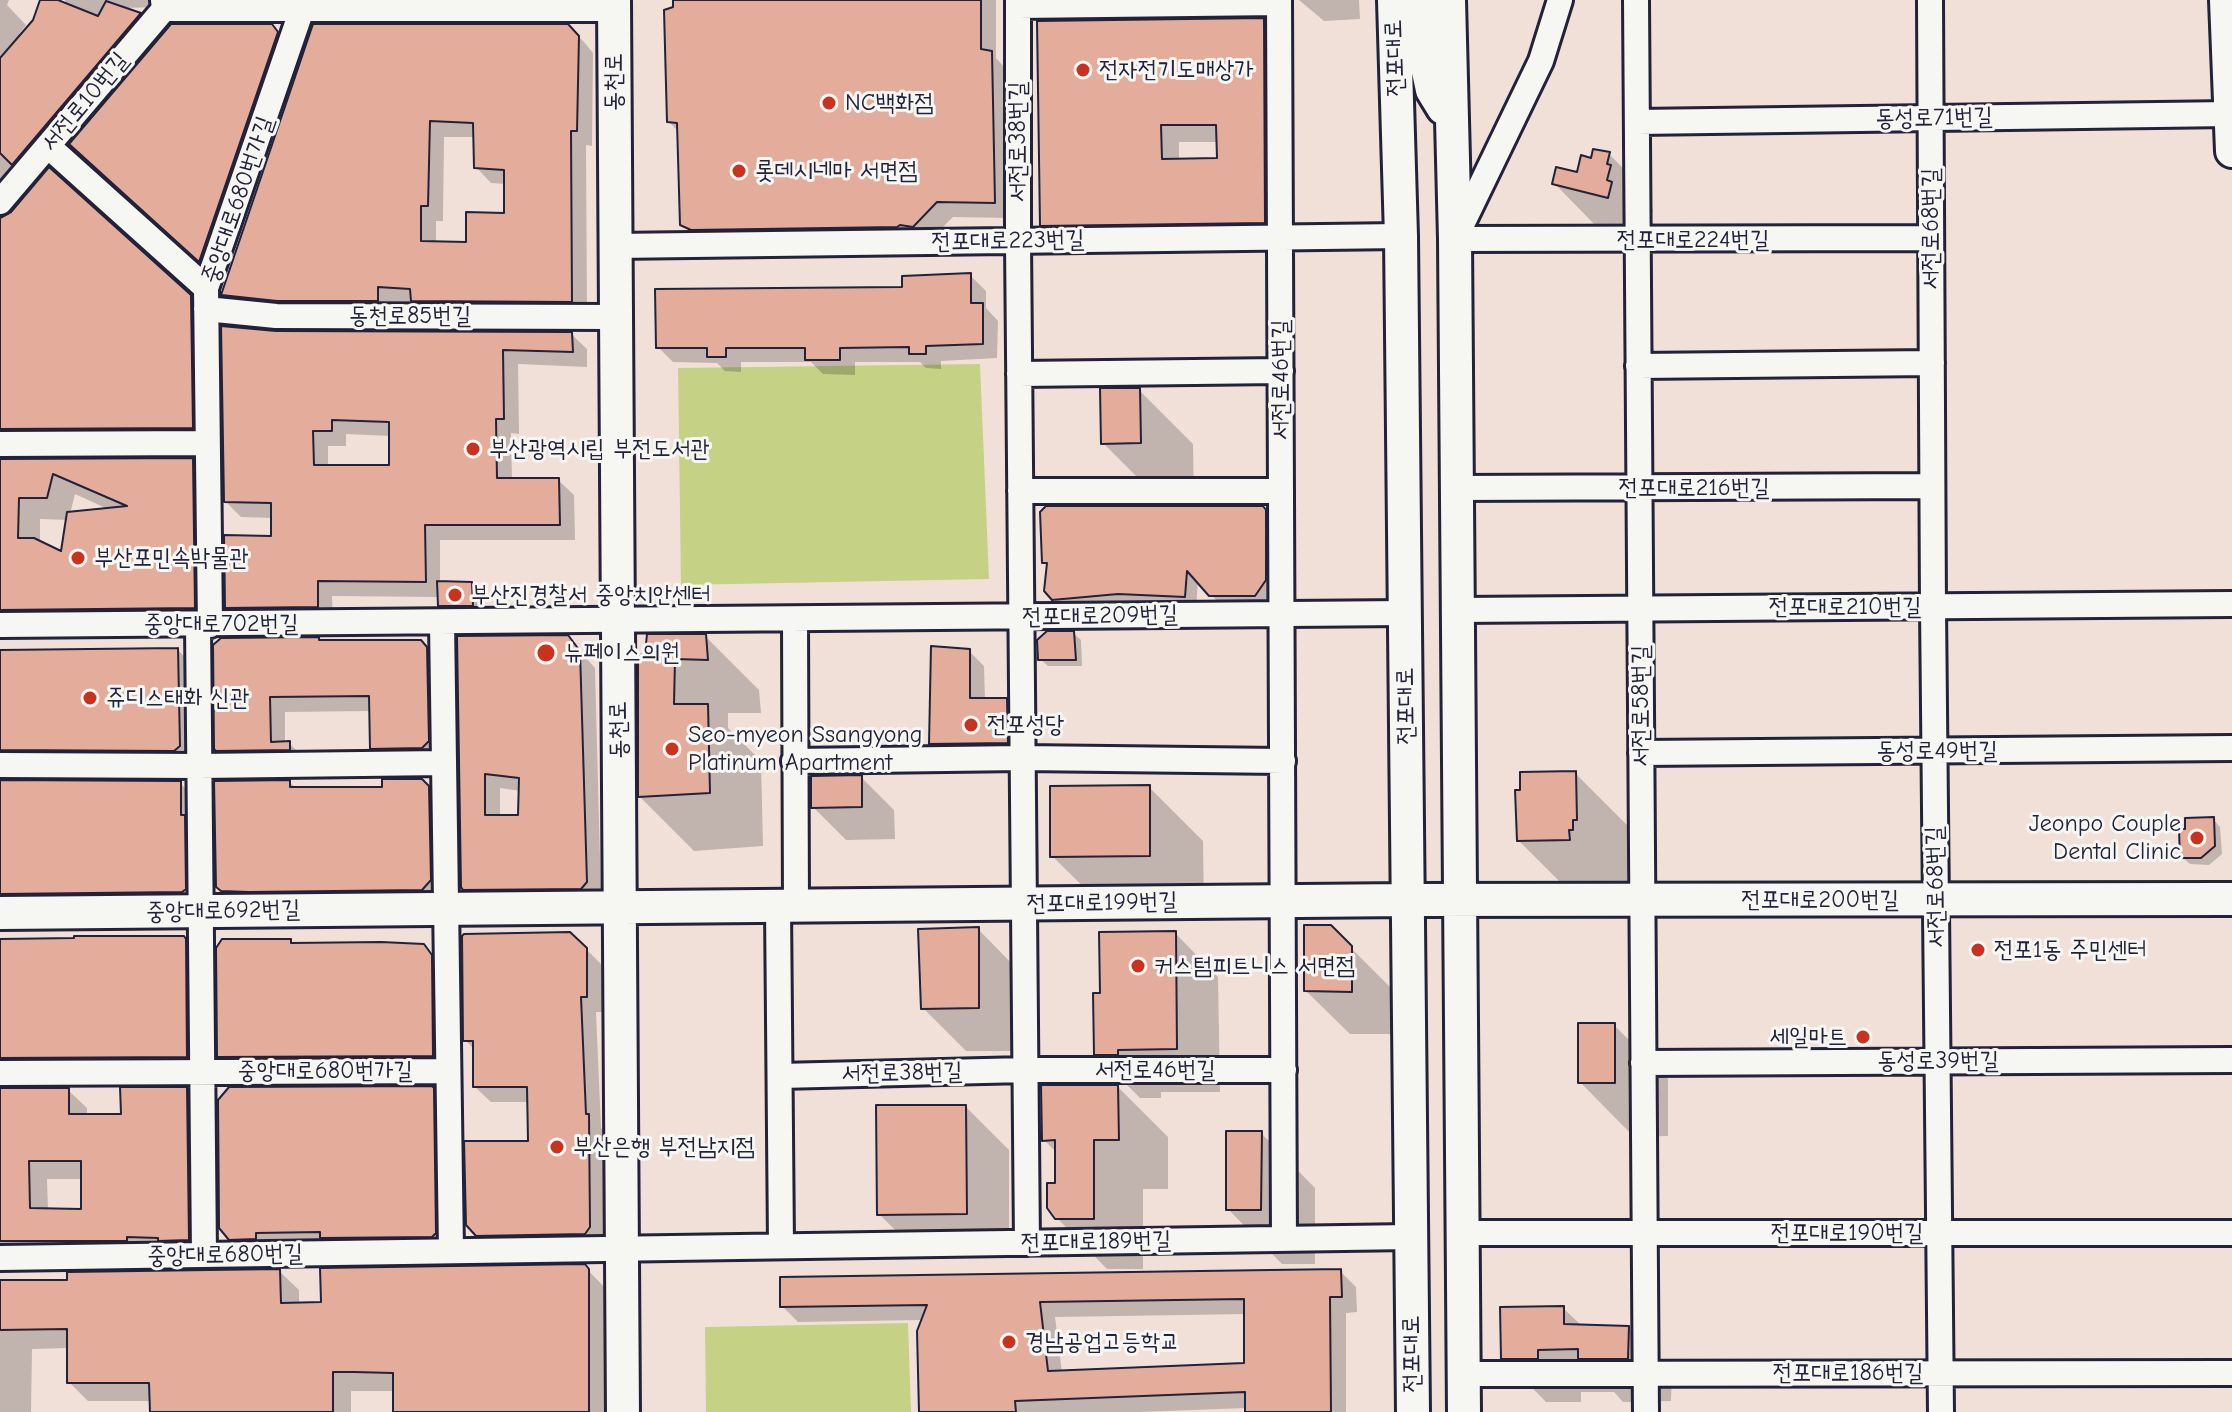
<!DOCTYPE html>
<html>
<head>
<meta charset="utf-8">
<style>
	body { margin:0 }
	canvas { display:block; background:#f1e0d8 }
</style>
</head>
<body>
<canvas width="2232" height="1412"></canvas>
<script>
const g = document.querySelector('canvas').getContext('2d');
g.lineJoin = 'round';
function paint(path, color) { g.fillStyle = color; g.fill(path, 'evenodd'); }
const poly = rows => new Path2D(rows.map(r => 'M' + r).join(''));
function strokePath(path, color, width, dash) { g.strokeStyle = color; g.lineWidth = width; g.lineCap = dash ? 'butt' : 'round'; g.setLineDash(dash || []); g.stroke(path); }
function write(font, color, halo, rows, align = 'center') {
  g.font = font + ' "Comic Neue","Poor Story",sans-serif'; g.lineWidth = 6; g.setLineDash([]); g.textBaseline = 'middle'; g.strokeStyle = halo; g.fillStyle = color; for (const [text, x, y, turn = 0] of rows) {
    g.save(); g.translate(x, y); g.rotate((+turn || 0) * Math.PI / 180); g.textAlign = isNaN(turn) ? turn : align; if (halo) g.strokeText(text, 0, 0); g.fillText(text, 0, 0); g.restore();
  }
}
const green = poly([
	[980,364,989,579,681,585,678,368],
	[908,1323,911,1412,706,1412,705,1327]
]);
const shadow = poly([
	[0,0,9,0,7,5,26,25,19,34,22,36,35,21,42,0,52,0,65,5,65,0,165,0,165,7,120,8,140,14,163,37,271,26,287,42,215,275,71,144,49,169,212,319,214,449,23,450,4,461,192,460,214,482,216,630,0,632,0,220,13,213,36,186,29,180,0,211],
	[75,494,110,510,70,514],
	[40,519,68,520,63,554,40,543],
	[675,0,996,0,996,58,1006,69,1010,218,953,217,929,241,698,240,682,224,680,133,669,122],
	[1299,0,1359,0,1360,19,1324,21],
	[1263,20,1282,39,1283,240,1061,243,1042,225],
	[1179,142,1219,142,1219,160,1179,161],
	[314,26,568,26,584,42,593,53,592,146,586,145,587,317,428,316,415,303,392,302,392,316,239,310,223,295],
	[444,137,475,137,476,167,491,183,506,184,506,215,468,244,436,243,436,221,443,221],
	[1609,154,1652,197,1650,207,1653,210,1650,223,1654,227,1597,227,1554,183,1578,175,1593,160],
	[970,275,986,291,986,308,998,321,997,358,941,361,941,369,926,368,920,362,855,362,855,375,823,374,811,362,741,362,741,372,725,371,717,363,673,362,658,347],
	[276,333,571,334,587,349,587,367,518,364,519,434,511,433,512,480,558,480,574,495,575,540,440,540,440,583,471,584,479,591,479,612,447,613,440,605,440,597,332,596,333,622,242,623,227,607,273,538,273,518,241,517,226,502],
	[346,434,391,436,391,467,328,467,328,446,346,446],
	[1139,390,1193,444,1194,497,1157,497,1103,443],
	[1262,508,1277,524,1277,592,1267,607,1223,607,1198,581,1196,608,1066,611,1054,598,1048,567,1044,562],
	[1073,633,1081,640,1082,666,1048,666,1040,659],
	[705,636,759,690,761,713,728,713,728,728,761,761,763,846,694,851,640,797,640,657],
	[567,637,595,668,601,898,481,904,463,886,459,638],
	[500,788,521,791,520,817,500,817],
	[421,642,442,664,443,757,388,764,372,748,371,711,285,712,285,744,289,743,305,759,234,765,216,748,215,646],
	[178,650,202,675,203,771,25,773,9,782,180,783,204,807,209,914,0,923,0,652],
	[969,651,984,666,985,700,1006,700,1022,716,1022,758,947,759,931,743],
	[1575,773,1629,827,1630,873,1627,874,1627,884,1573,895,1519,841],
	[861,777,894,810,895,839,846,840,813,807],
	[422,781,444,804,445,896,235,903,219,887,289,782,297,789,384,789],
	[1149,787,1203,841,1204,909,1107,910,1052,856],
	[2213,819,2220,827,2222,854,2209,865,2190,864,2182,857,2187,831],
	[1330,927,1395,992,1395,1034,1350,1034,1306,991],
	[978,929,1021,973,1022,1051,966,1051,923,1008],
	[1175,933,1218,977,1220,1092,1161,1092,1161,1098,1140,1098,1096,1054,1102,995],
	[183,938,204,960,205,1075,6,1083,4,1090,68,1090,87,1108,87,1116,123,1116,187,1089,205,1108,207,1258,0,1259,0,940],
	[47,1179,83,1179,83,1211,48,1210],
	[290,941,295,945,424,946,440,962,448,1071,235,1072,219,1056],
	[586,949,602,965,602,1012,596,1012,601,1128,604,1131,605,1243,494,1251,468,1224,530,1142,529,1102,491,1102,475,1087,475,1050,465,1040],
	[1614,1025,1668,1079,1668,1136,1634,1137,1580,1082],
	[1118,1087,1168,1137,1168,1189,1143,1189,1143,1269,1107,1269,1057,1218,1057,1153,1044,1140],
	[431,1088,448,1106,450,1249,247,1254,221,1227],
	[966,1107,1009,1150,1009,1257,922,1257,879,1214],
	[1261,1133,1315,1188,1315,1264,1282,1264,1228,1209],
	[584,1266,607,1290,607,1412,393,1412,395,1407,395,1391,351,1391,351,1412,152,1412,151,1401,88,1401,69,1382,69,1348,32,1349,31,1412,0,1412,0,1282,69,1282,279,1271,299,1290,299,1304,323,1304],
	[1340,1271,1356,1287,1357,1312,1346,1313,1346,1412,1247,1412,1247,1408,1139,1412,921,1412,923,1320,798,1322,782,1306],
	[1246,1314,1246,1365,1062,1373,1055,1317],
	[1563,1308,1582,1326,1628,1328,1672,1371,1671,1401,1623,1402,1614,1392,1581,1392,1581,1402,1546,1402,1503,1358]
]);
const building = poly([
	[40,0,58,0,98,16,106,1,141,13,12,165,0,153,0,58,33,20,40,0],
	[673,0,981,0,981,49,992,51,995,203,937,202,913,227,900,225,897,227,691,230,680,225,677,123,667,122,664,10,673,7,673,0],
	[1264,18,1265,223,1040,226,1037,21,1264,18],
	[1161,125,1216,125,1217,158,1162,159,1161,125],
	[171,24,272,24,278,32,199,262,69,144,171,24],
	[313,24,568,24,579,36,577,131,571,131,572,302,411,301,410,289,378,287,378,301,277,301,221,295,313,24],
	[430,121,473,123,474,168,504,170,504,213,466,212,466,242,421,241,421,206,428,206,430,121],
	[1593,149,1610,152,1607,164,1611,165,1607,180,1612,182,1608,198,1552,184,1556,167,1577,172,1581,155,1591,158,1593,149],
	[49,167,191,295,193,428,0,429,0,218,11,212,49,167],
	[971,273,971,303,983,303,983,344,926,346,926,354,909,354,909,347,840,348,840,360,805,360,805,348,726,348,726,357,707,357,707,348,656,348,655,289,902,287,902,276,971,273],
	[221,326,276,331,572,332,573,352,503,350,504,419,496,419,497,478,559,478,560,525,425,525,426,582,318,581,318,607,225,608,224,535,271,536,271,503,224,502,221,326],
	[332,420,389,422,389,465,314,465,313,431,332,431,332,420],
	[1100,388,1140,388,1141,443,1101,444,1100,388],
	[193,458,195,608,0,610,0,459,193,458],
	[53,474,127,506,67,512,61,551,34,538,18,538,19,498,47,498,53,474],
	[1046,506,1263,506,1266,510,1266,580,1255,596,1209,596,1187,571,1185,597,1118,594,1052,600,1044,591,1047,563,1042,563,1040,512,1046,506],
	[437,581,472,582,473,606,438,606,437,581],
	[1047,631,1074,631,1076,660,1038,660,1037,640,1047,631],
	[647,634,706,634,708,660,675,659,674,704,708,704,710,793,638,797,638,655,645,654,647,634],
	[568,635,580,651,587,882,581,889,463,890,461,887,457,636,568,635],
	[485,774,519,778,518,815,485,815,485,774],
	[319,637,319,640,421,640,427,647,429,741,422,748,370,749,369,696,270,697,271,742,290,741,290,750,216,751,214,749,213,645,221,638,319,637],
	[931,646,970,649,970,698,1007,698,1008,743,929,744,931,646],
	[178,648,180,746,174,751,0,750,0,650,178,648],
	[1576,771,1577,820,1573,820,1573,830,1569,830,1570,840,1517,841,1515,790,1520,790,1520,772,1576,771],
	[862,775,862,807,811,808,811,776,862,775],
	[382,779,422,779,429,786,431,880,422,890,249,892,221,891,216,887,214,781,290,780,290,787,382,787,382,779],
	[0,780,181,781,181,815,185,815,186,889,182,892,0,894,0,780],
	[1150,785,1150,856,1050,857,1050,786,1150,785],
	[2214,817,2215,846,2201,858,2180,858,2179,829,2185,829,2185,818,2214,817],
	[1304,925,1331,925,1352,946,1352,992,1304,991,1304,925],
	[979,927,979,1008,921,1009,918,929,979,927],
	[1176,931,1177,1049,1118,1050,1118,1055,1094,1055,1093,993,1100,993,1099,932,1176,931],
	[570,932,587,948,587,997,581,997,586,1114,589,1114,590,1227,585,1234,476,1236,466,1225,464,1141,528,1141,527,1087,473,1087,473,1041,463,1041,462,936,464,934,570,932],
	[74,936,184,936,186,939,187,1057,0,1058,0,939,74,938,74,936],
	[222,939,291,939,291,943,381,942,424,944,432,955,433,1056,217,1057,216,948,222,939],
	[1578,1023,1615,1023,1615,1083,1578,1083,1578,1023],
	[1041,1085,1118,1085,1119,1140,1094,1140,1094,1219,1055,1219,1047,1208,1047,1183,1055,1183,1055,1140,1042,1141,1041,1085],
	[432,1086,434,1088,436,1233,432,1237,320,1238,320,1232,256,1233,256,1239,229,1240,219,1228,218,1100,229,1087,432,1086],
	[120,1087,187,1087,189,1240,158,1241,158,1238,127,1237,127,1241,0,1241,0,1088,69,1088,69,1114,121,1114,120,1087],
	[29,1161,81,1161,81,1209,30,1208,29,1161],
	[876,1105,966,1105,967,1214,877,1215,876,1105],
	[1226,1131,1262,1131,1261,1210,1226,1210,1226,1131],
	[585,1264,589,1269,589,1412,393,1412,393,1373,354,1372,333,1372,333,1412,150,1412,149,1383,67,1383,67,1329,0,1330,0,1280,67,1280,67,1272,280,1269,281,1303,321,1302,320,1268,585,1264],
	[1341,1269,1342,1297,1330,1297,1331,1412,1245,1412,1245,1392,1015,1401,1016,1412,919,1412,917,1331,927,1305,780,1307,780,1277,1341,1269],
	[1244,1299,1244,1363,1048,1371,1040,1302,1244,1299],
	[1564,1306,1564,1324,1629,1326,1628,1359,1578,1359,1578,1349,1538,1350,1538,1359,1501,1359,1500,1307,1564,1306]
]);
const street = poly([
	[1018,0,1018,241,1027,1243],
	[1279,0,1284,1239],
	[1560,0,1541,61,1455,239,1931,238],
	[1636,0,1646,1412],
	[1930,0,1933,607,1941,1412],
	[1018,6,1279,3],
	[164,9,614,9],
	[1637,122,2231,114],
	[48,146,206,288],
	[0,202,164,9,163,0],
	[614,246,1401,236],
	[206,309,276,316,614,317],
	[1638,366,1932,363],
	[1019,374,1281,371],
	[0,444,206,443],
	[1456,488,1932,486],
	[1020,491,1281,491],
	[1458,610,2232,604],
	[795,619,796,906],
	[442,622,451,1251],
	[0,625,1405,613],
	[198,625,204,1255],
	[210,625,206,288,302,9],
	[1641,753,2232,748],
	[794,761,1022,758,1283,761],
	[0,765,199,766,443,763],
	[778,906,781,1246],
	[1643,1063,2232,1060],
	[0,1073,448,1071],
	[780,1076,1025,1070,1284,1070],
	[1462,1233,2232,1233],
	[0,1258,1411,1237],
	[1463,1374,2232,1373]
]);
const secondary = poly([
	[614,0,623,1412],
	[1394,0,1401,236,1413,1412],
	[1420,0,1421,38,1432,90,1443,108],
	[1449,0,1455,239,1464,1412],
	[2226,0,2232,151],
	[0,913,1408,900,2232,899]
]);
const markers = [
	[1083,70,8,"#c8321e"],
	[829,103,8,"#c8321e"],
	[739,171,8,"#c8321e"],
	[473,449,8,"#c8321e"],
	[78,558,8,"#c8321e"],
	[455,595,8,"#c8321e"],
	[546,653,10,"#c8321e"],
	[90,698,8,"#c8321e"],
	[971,725,8,"#c8321e"],
	[672,749,8,"#c8321e"],
	[2197,838,8,"#c8321e"],
	[1978,950,8,"#c8321e"],
	[1138,966,8,"#c8321e"],
	[1863,1037,8,"#c8321e"],
	[557,1147,8,"#c8321e"],
	[1009,1342,8,"#c8321e"]
];
const streetNames = [
	["전포대로",1395,58,-92],
	["동천로",614,82,-90],
	["서전로10번길",85,102,-50],
	["동성로71번길",1934,118,-1],
	["서전로38번길",1018,142,-90],
	["중앙대로680번가길",238,200,-71],
	["서전로68번길",1931,229,-90],
	["전포대로224번길",1693,240],
	["전포대로223번길",1008,241,-1],
	["동천로85번길",410,316],
	["서전로46번길",1281,380,-90],
	["전포대로216번길",1694,488],
	["전포대로210번길",1845,607],
	["전포대로209번길",1100,616,-1],
	["중앙대로702번길",221,624],
	["전포대로",1406,706,-91],
	["서전로58번길",1641,706,-90],
	["동천로",619,730,-91],
	["동성로49번길",1937,751],
	["서전로68번길",1936,887,-91],
	["전포대로200번길",1820,900],
	["전포대로199번길",1102,903,-1],
	["중앙대로692번길",223,911,-1],
	["동성로39번길",1938,1061],
	["서전로46번길",1155,1070],
	["중앙대로680번가길",325,1071],
	["서전로38번길",902,1073,-1],
	["전포대로190번길",1847,1233],
	["전포대로189번길",1096,1242,-1],
	["중앙대로680번길",225,1255,-1],
	["전포대로",1412,1354,-91],
	["전포대로186번길",1848,1373]
];
const poiNames = [
	["전자전기도매상가",1099,70],
	["NC백화점",845,103],
	["롯데시네마 서면점",755,171],
	["부산광역시립 부전도서관",489,449],
	["부산포민속박물관",94,558],
	["부산진경찰서 중앙치안센터",471,595],
	["뉴페이스의원",564,653],
	["쥬디스태화 신관",106,698],
	["전포성당",987,725],
	["Seo-myeon Ssangyong",688,735],
	["Platinum Apartment",688,763],
	["Jeonpo Couple",2181,824,"right"],
	["Dental Clinic",2181,852,"right"],
	["전포1동 주민센터",1994,950],
	["커스텀피트니스 서면점",1154,966],
	["세일마트",1847,1037,"right"],
	["부산은행 부전남지점",573,1147],
	["경남공업고등학교",1025,1342]
];
paint(green, '#c5d285');
paint(shadow, '#0003');
paint(building, '#e4ad9b');
strokePath(building, '#22223b', 2);
strokePath(street, '#22223b', 30);
strokePath(secondary, '#22223b', 38);
strokePath(street, '#f6f6f2', 24);
strokePath(secondary, '#f6f6f2', 32);
for (const [x, y, r, color] of markers) { const dot = new Path2D(); dot.arc(x, y, r, 0, 2 * Math.PI); g.fillStyle = color; g.fill(dot); strokePath(dot, '#f6f6f2', 3); }
write('24px', '#22223b', '#f6f6f2', streetNames);
write('24px', '#22223b', '#f6f6f2', poiNames, 'left');
</script>
</body>
</html>
